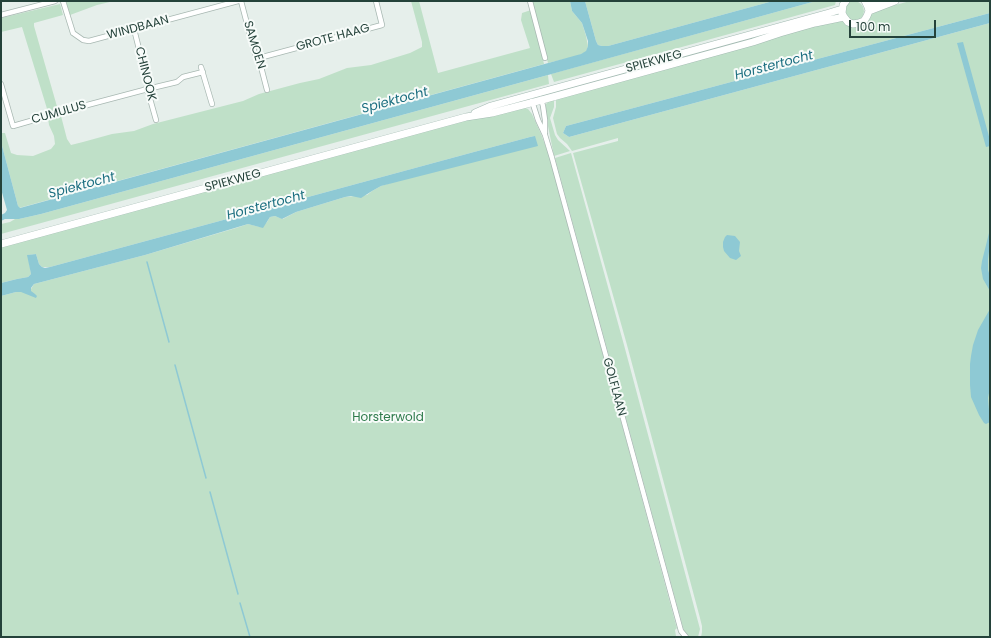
<!DOCTYPE html>
<html>
<head>
<meta charset="utf-8">
<style>
	body { margin:0 }
	#map { position:relative; width:991px; height:638px; overflow:hidden; background:#e6efeb; font-family:Poppins,sans-serif }
	canvas { display:block }
	.frame { position:absolute; inset:0; border:2px solid #24423a; pointer-events:none }
	.scale { position:absolute; left:849px; top:20px; width:87px; height:18px; box-sizing:border-box; border:2px solid #24423a; border-top:0; padding-left:5px; font-size:12px; line-height:14px; white-space:nowrap; color:#24423a; -webkit-text-stroke:3px #f7fbf9; paint-order:stroke }
</style>
</head>
<body>
<div id="map">
<canvas width="991" height="638"></canvas>
<div class="frame"></div>
<div class="scale">100 m</div>
</div>
<script>
const g = document.querySelector('canvas').getContext('2d');
g.lineJoin = 'round';
function paint(path, color) { g.fillStyle = color; g.fill(path, 'evenodd'); }
const poly = rows => new Path2D(rows.map(r => 'M' + r).join(''));
function strokePath(path, color, width, dash) { g.strokeStyle = color; g.lineWidth = width; g.lineCap = dash ? 'butt' : 'round'; g.setLineDash(dash || []); g.stroke(path); }
function write(font, color, halo, rows, align = 'center') {
  g.font = font + ' Poppins,sans-serif'; g.lineWidth = 4; g.setLineDash([]); g.textBaseline = 'middle'; g.strokeStyle = halo; g.fillStyle = color; for (const [text, x, y, turn = 0] of rows) {
    g.save(); g.translate(x, y); g.rotate((+turn || 0) * Math.PI / 180); g.textAlign = isNaN(turn) ? turn : align; if (halo) g.strokeText(text, 0, 0); g.fillText(text, 0, 0); g.restore();
  }
}
const green = poly([
	[66,1,114,1,97,5,70,15],
	[411,1,419,1,438,73,530,48,521,20,522,13,531,10,544,64,19,208,18,206,1,142,1,133,5,133,11,153,17,155,33,156,51,149,55,144,54,136,49,125,48,118,57,115,61,116,67,139,71,145,83,142,112,134,134,131,153,124,243,101,259,94,300,83,319,79,347,68,371,65,410,53,422,47,422,42],
	[531,1,570,1,572,11,582,23,586,36,588,46,586,52,577,56,548,63],
	[585,1,773,1,608,46,602,46,598,45,596,41],
	[816,1,836,1,835,5,554,82,551,74],
	[910,1,990,1,990,13,566,126,563,133,569,137,990,23,990,637,701,637,702,632,702,626,700,618,627,345,573,153,618,141,618,138,572,151,567,144,560,138,557,134,553,118,556,107,556,97,787,32,842,21,846,24,871,15,877,10],
	'844 11a10 10 0 1 1 20 0a10 10 0 1 1-20 0Z',
	[60,4,63,15,34,23,34,26,58,110,48,112,22,27,1,32,1,18],
	[548,75,549,84,1,234,1,224,10,222,15,219,19,219,41,214],
	[554,99,554,107,550,118,555,135,558,140,570,151,554,156,545,111,546,104,550,100],
	[523,107,528,109,532,114,541,134,549,155,676,625,677,628,675,630,676,636,682,637,1,637,1,296,16,292,31,291,31,289,34,284,145,255,236,228,248,224,260,227,267,222,270,217,275,216,283,219,296,212,345,197,367,195,372,191,381,186,535,136,530,137,474,152,50,267,42,267,39,264,36,254,28,255,31,274,28,277,17,279,1,283,1,247,472,118],
	[571,153,624,345,700,629,698,637,690,637,684,631,555,158]
]);
const water = poly([
	[570,1,585,1,596,41,598,45,602,46,608,46,773,1,816,1,548,75,41,214,19,219,5,219,1,221,1,215,5,213,7,210,1,189,1,142,18,206,20,208,581,54,586,51,588,46,588,41,582,23,572,11],
	[990,13,990,23,569,137,563,133,566,126],
	[963,42,990,140,990,146,986,147,957,43],
	[535,136,538,146,381,186,372,191,361,198,351,196,345,197,296,212,282,219,275,216,270,217,263,228,248,224,145,255,34,284,31,288,31,291,35,294,37,296,36,298,21,292,16,292,1,296,1,283,17,279,28,277,31,274,27,255,36,254,39,264,42,267,45,268,50,267,474,152,530,137],
	[990,229,990,244,988,259,988,270,990,276,990,291,983,279,981,268,982,261],
	[727,235,735,236,740,242,739,251,741,256,736,260,730,258,724,251,723,247,723,242,725,237],
	[990,309,990,388,988,398,990,422,986,424,984,423,979,415,971,397,970,385,970,364,971,356,973,345,978,330]
]);
const stream = poly([
	[147,262,169,342],
	[175,365,206,478],
	[210,492,238,594],
	[240,603,250,637]
]);
const street = poly([
	[63,1,73,33,83,40,89,41,238,1],
	[241,1,255,54,257,57,259,58,260,63,267,90],
	[530,1,545,58],
	[1,15,55,1],
	[134,29,148,85,147,88,156,120],
	[259,58,382,25,376,1],
	[201,67,212,104],
	[1,84,13,126,76,108,144,90,147,88,156,87,177,82,183,77,203,72],
	[541,99,543,106,545,120,545,133],
	[532,101,538,120,545,135,552,158,681,631,686,637]
]);
const secondary = poly([
	[846,1,843,5,842,13,844,17,848,22,853,24,859,23,864,21,867,16,869,11,868,7,865,1],
	[867,4,880,1],
	[869,11,895,1],
	[475,113,491,106,829,13,842,9],
	[1,244,466,117,492,113,542,100,753,42,780,33,815,23,844,17]
]);
const streetNames = [
	["WINDBAAN",138,28,-15],
	["GROTE HAAG",333,38,-15],
	["SAMOEN",254,45,73],
	["SPIEKWEG",654,62,-15],
	["CHINOOK",145,74,76],
	["CUMULUS",59,113,-16],
	["SPIEKWEG",233,181,-15],
	["GOLFLAAN",614,387,75]
];
const parkNames = [
	["Horsterwold",388,418]
];
const waterNames = [
	["Horstertocht",774,66,-15],
	["Spiektocht",395,101,-15],
	["Spiektocht",82,186,-15],
	["Horstertocht",266,206,-15]
];
paint(green, '#bfe0c8');
paint(water, '#8ec9d4');
strokePath(stream, '#8ec9d4', 1.5);
strokePath(street, '#a8b8b2', 6);
strokePath(secondary, '#a4bbb3', 8);
strokePath(street, '#fff', 4.5);
strokePath(secondary, '#fff', 7);
write('12px', '#24423a', '#f7fbf9', streetNames);
write('12px', '#2d7a4b', '#f7fbf9', parkNames);
write('italic 13px', '#1c6f80', '#f7fbf9', waterNames);
</script>
</body>
</html>
